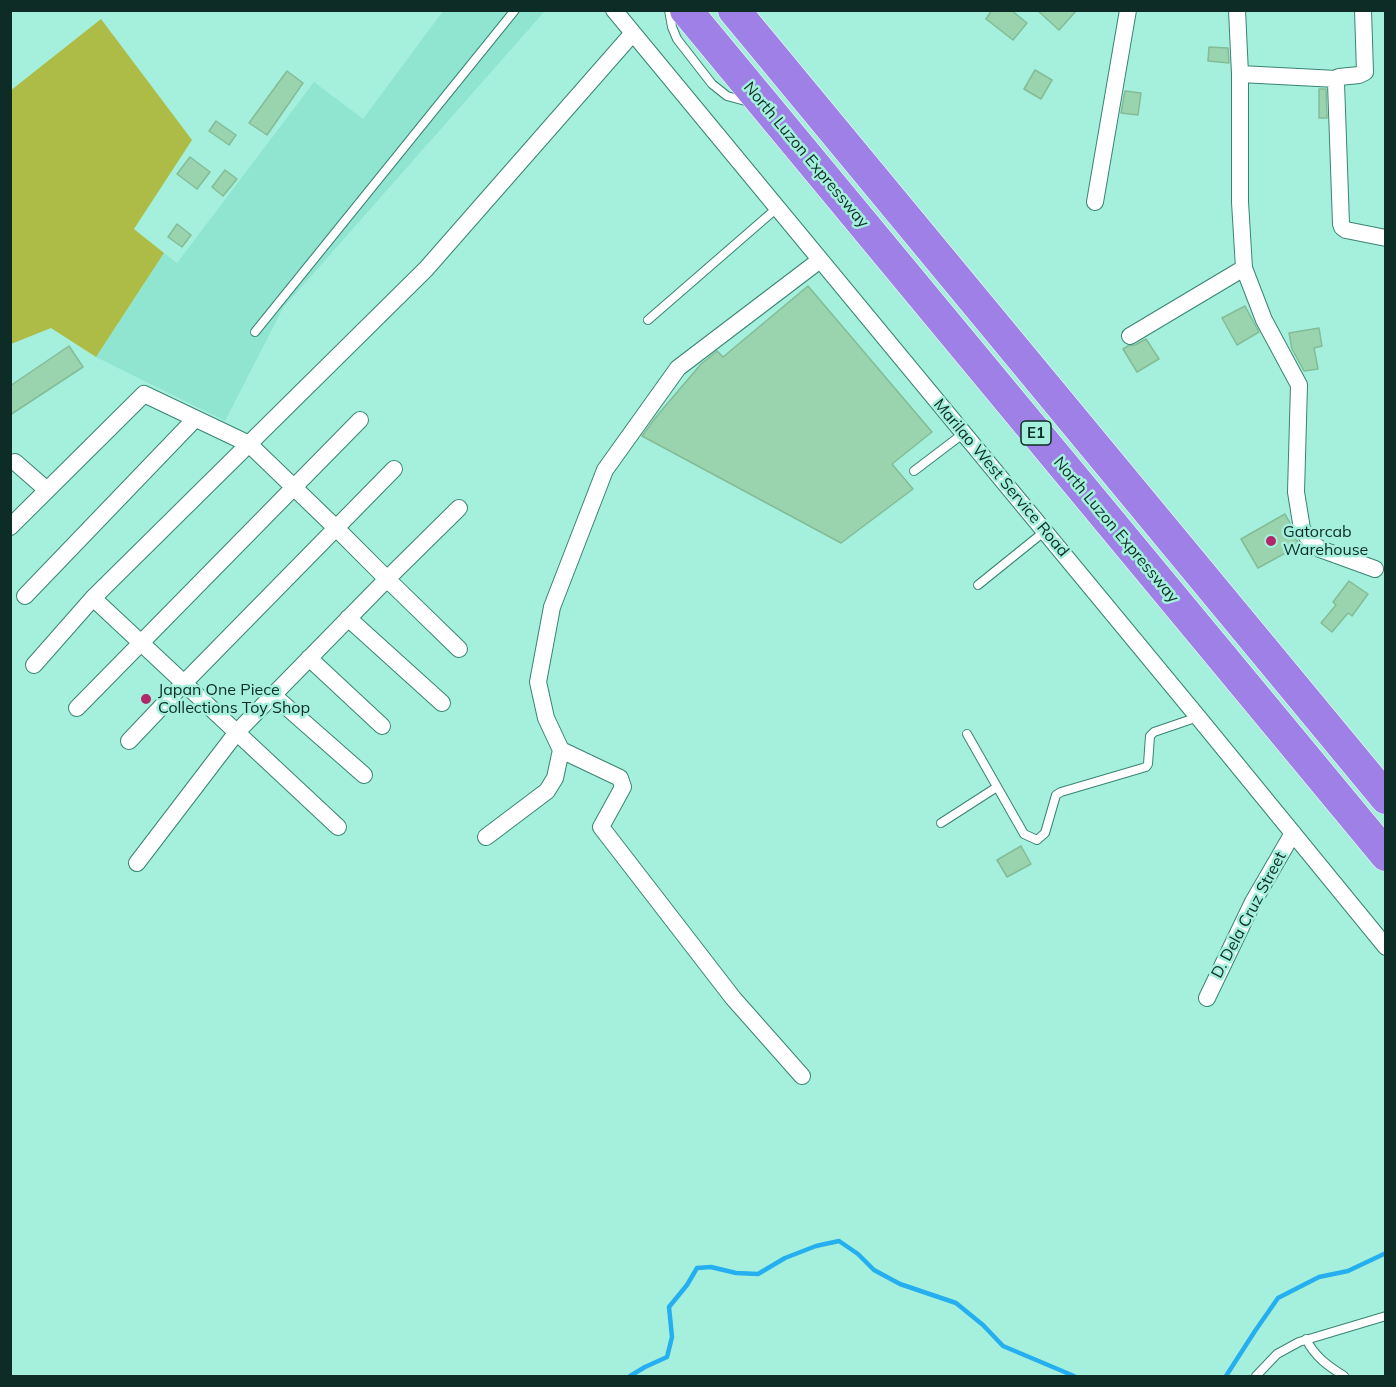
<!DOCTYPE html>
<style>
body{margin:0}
#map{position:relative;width:1396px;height:1387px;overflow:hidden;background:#a5f0dc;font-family:Mulish,sans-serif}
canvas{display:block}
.frame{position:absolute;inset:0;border:12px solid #0c2c25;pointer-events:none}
</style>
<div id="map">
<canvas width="1396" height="1387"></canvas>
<div class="frame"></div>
</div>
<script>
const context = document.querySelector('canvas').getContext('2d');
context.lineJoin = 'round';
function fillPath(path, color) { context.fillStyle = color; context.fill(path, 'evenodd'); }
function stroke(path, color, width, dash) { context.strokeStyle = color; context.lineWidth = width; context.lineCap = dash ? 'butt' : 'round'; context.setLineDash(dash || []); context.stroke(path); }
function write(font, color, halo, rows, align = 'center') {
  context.font = font + ' Mulish,sans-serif'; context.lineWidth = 5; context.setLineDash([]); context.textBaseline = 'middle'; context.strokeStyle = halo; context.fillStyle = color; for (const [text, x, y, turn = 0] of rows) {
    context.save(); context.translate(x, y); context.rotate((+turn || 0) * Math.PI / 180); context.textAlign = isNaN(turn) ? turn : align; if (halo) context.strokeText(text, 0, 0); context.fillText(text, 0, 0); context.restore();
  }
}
const built = new Path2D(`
 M 443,11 L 545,11 L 283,308 L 225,421 L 96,357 L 164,253 L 177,263 L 314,82 L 363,119 Z`);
const green = new Path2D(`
 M 101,19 L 192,140 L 134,229 L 164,253 L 96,357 L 51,328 L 11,344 L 10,91 Z`);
const stream = new Path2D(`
 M 630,1376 L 645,1367 L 667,1357 L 672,1337 L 669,1307 L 687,1285 L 697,1268 L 711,1267 L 736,1273 L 758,1274 L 785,1258 L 816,1246 L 839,1241 L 858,1254 L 874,1270 L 900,1284 L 956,1303 L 983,1325 L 1003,1346 L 1074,1376
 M 1226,1376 L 1255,1331 L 1278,1298 L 1319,1277 L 1348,1271 L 1386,1253`);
const building = new Path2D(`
 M 992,10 L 1011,10 L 1027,23 L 1013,40 L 986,19 Z
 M 1037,10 L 1077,10 L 1059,30 Z
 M 1209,47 L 1228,48 L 1229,63 L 1208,61 Z
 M 1035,70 L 1052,80 L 1041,99 L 1024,89 Z
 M 287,71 L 303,83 L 267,135 L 249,123 Z
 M 1319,89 L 1326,89 L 1327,118 L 1319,118 Z
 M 1125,91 L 1141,93 L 1138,115 L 1121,113 Z
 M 216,121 L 236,135 L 229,145 L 209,131 Z
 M 190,157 L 210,172 L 197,189 L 177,174 Z
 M 225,170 L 237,179 L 223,196 L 212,187 Z
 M 177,224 L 191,235 L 182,247 L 168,237 Z
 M 808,286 L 932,432 L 892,464 L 913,489 L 841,543 L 642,436 L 656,417 L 701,364 L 717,351 L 723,357 Z
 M 1245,306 L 1259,332 L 1237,345 L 1222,318 Z
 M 1319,328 L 1322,346 L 1314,348 L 1318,369 L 1304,371 L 1292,349 L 1289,333 Z
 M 1146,339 L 1159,359 L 1137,372 L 1123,349 L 1128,346 L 1135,345 Z
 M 69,346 L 83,367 L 10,415 L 10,386 Z
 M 1285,514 L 1291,525 L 1293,535 L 1300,545 L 1258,568 L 1241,539 Z
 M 1349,581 L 1368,594 L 1352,616 L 1348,613 L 1332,632 L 1321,623 L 1336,605 L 1333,602 Z
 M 1021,846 L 1031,864 L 1007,877 L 997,860 Z`);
const lane = new Path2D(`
 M 669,10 L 672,27 L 677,39 L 712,84 L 727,96 L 749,102
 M 648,320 L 777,208
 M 255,332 L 515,10
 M 914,471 L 964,433
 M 978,585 L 1045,531
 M 967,734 L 1024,834 L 1037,840 L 1045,833 L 1056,795 L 1061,792 L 1146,767 L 1148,764 L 1150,736 L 1154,732 L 1198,717
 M 941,823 L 997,787
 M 1306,1339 C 1315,1357 1328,1366 1344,1376
 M 1256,1376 L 1277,1354 L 1299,1342 L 1386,1316`);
const street = new Path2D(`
 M 614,10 L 1198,717 L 1386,947
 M 1237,10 L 1240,74 L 1240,202 L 1244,268 L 1264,320 L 1299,385 L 1296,492 L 1302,529 L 1311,542 L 1320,549 L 1375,569
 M 1363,10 L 1365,72 L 1359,75 L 1339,77 L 1336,83 L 1341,224 L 1342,227 L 1346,230 L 1386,238
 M 1240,74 L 1337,79
 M 1095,202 L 1128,10
 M 1130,336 L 1244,268
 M 15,462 L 47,490
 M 10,527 L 144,394 L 249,444 L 336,528 L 387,579 L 459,649
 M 25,596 L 195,419
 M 93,598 L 338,827
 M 348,618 L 442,703
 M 309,658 L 382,726
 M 34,665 L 93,598 L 426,269 L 633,33
 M 273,695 L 364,775
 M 77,708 L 360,420
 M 129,741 L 184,683 L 394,469
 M 486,837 L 547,791 L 555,778 L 561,750
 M 137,863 L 237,732 L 387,579 L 459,508
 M 1207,998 L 1253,902 L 1293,833
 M 802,1076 L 733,998 L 601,827 L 623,787 L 620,778 L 561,750 L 546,718 L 538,682 L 552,607 L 605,470 L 678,368 L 820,260`);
const highway = new Path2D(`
 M 686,10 L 1386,855
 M 734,10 L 1386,798`);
const markers = [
 [1271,541,6,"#b0286a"],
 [146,699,6,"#b0286a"]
];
const shields = [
 [1036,433,30]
];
const shieldNames = [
 ["E1",1036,433]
];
const streetNames = [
 ["North Luzon Expressway",806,155,50],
 ["Marilao West Service Road",1001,478,50],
 ["North Luzon Expressway",1116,530,50],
 ["D. Dela Cruz Street",1249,915,-62]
];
const poiNames = [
 ["Gatorcab",1283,532],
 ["Warehouse",1283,550],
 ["Japan One Piece",158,690],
 ["Collections Toy Shop",158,708]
];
fillPath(built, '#90e5d0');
fillPath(green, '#adbc46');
stroke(stream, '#26aff0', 4.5);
fillPath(building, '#9ad4af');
stroke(building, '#83bc97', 1.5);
stroke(lane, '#398473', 10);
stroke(street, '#398473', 18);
stroke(highway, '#fff', 33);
stroke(lane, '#fff', 8);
stroke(street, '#fff', 16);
stroke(highway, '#9f80e7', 32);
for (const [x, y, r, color] of markers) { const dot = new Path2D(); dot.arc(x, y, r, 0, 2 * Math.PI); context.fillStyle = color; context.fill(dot); stroke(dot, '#a5f0dc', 2); }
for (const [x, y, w] of shields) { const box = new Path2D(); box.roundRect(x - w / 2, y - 12, w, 24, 4.5); context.fillStyle = '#a5f0dc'; context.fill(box); stroke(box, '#0c2c25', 1.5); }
write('bold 15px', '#0c2c25', null, shieldNames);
write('16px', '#0c2c25', '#a5f0dc', streetNames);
write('16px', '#0c2c25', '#a5f0dc', poiNames, 'left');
</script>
